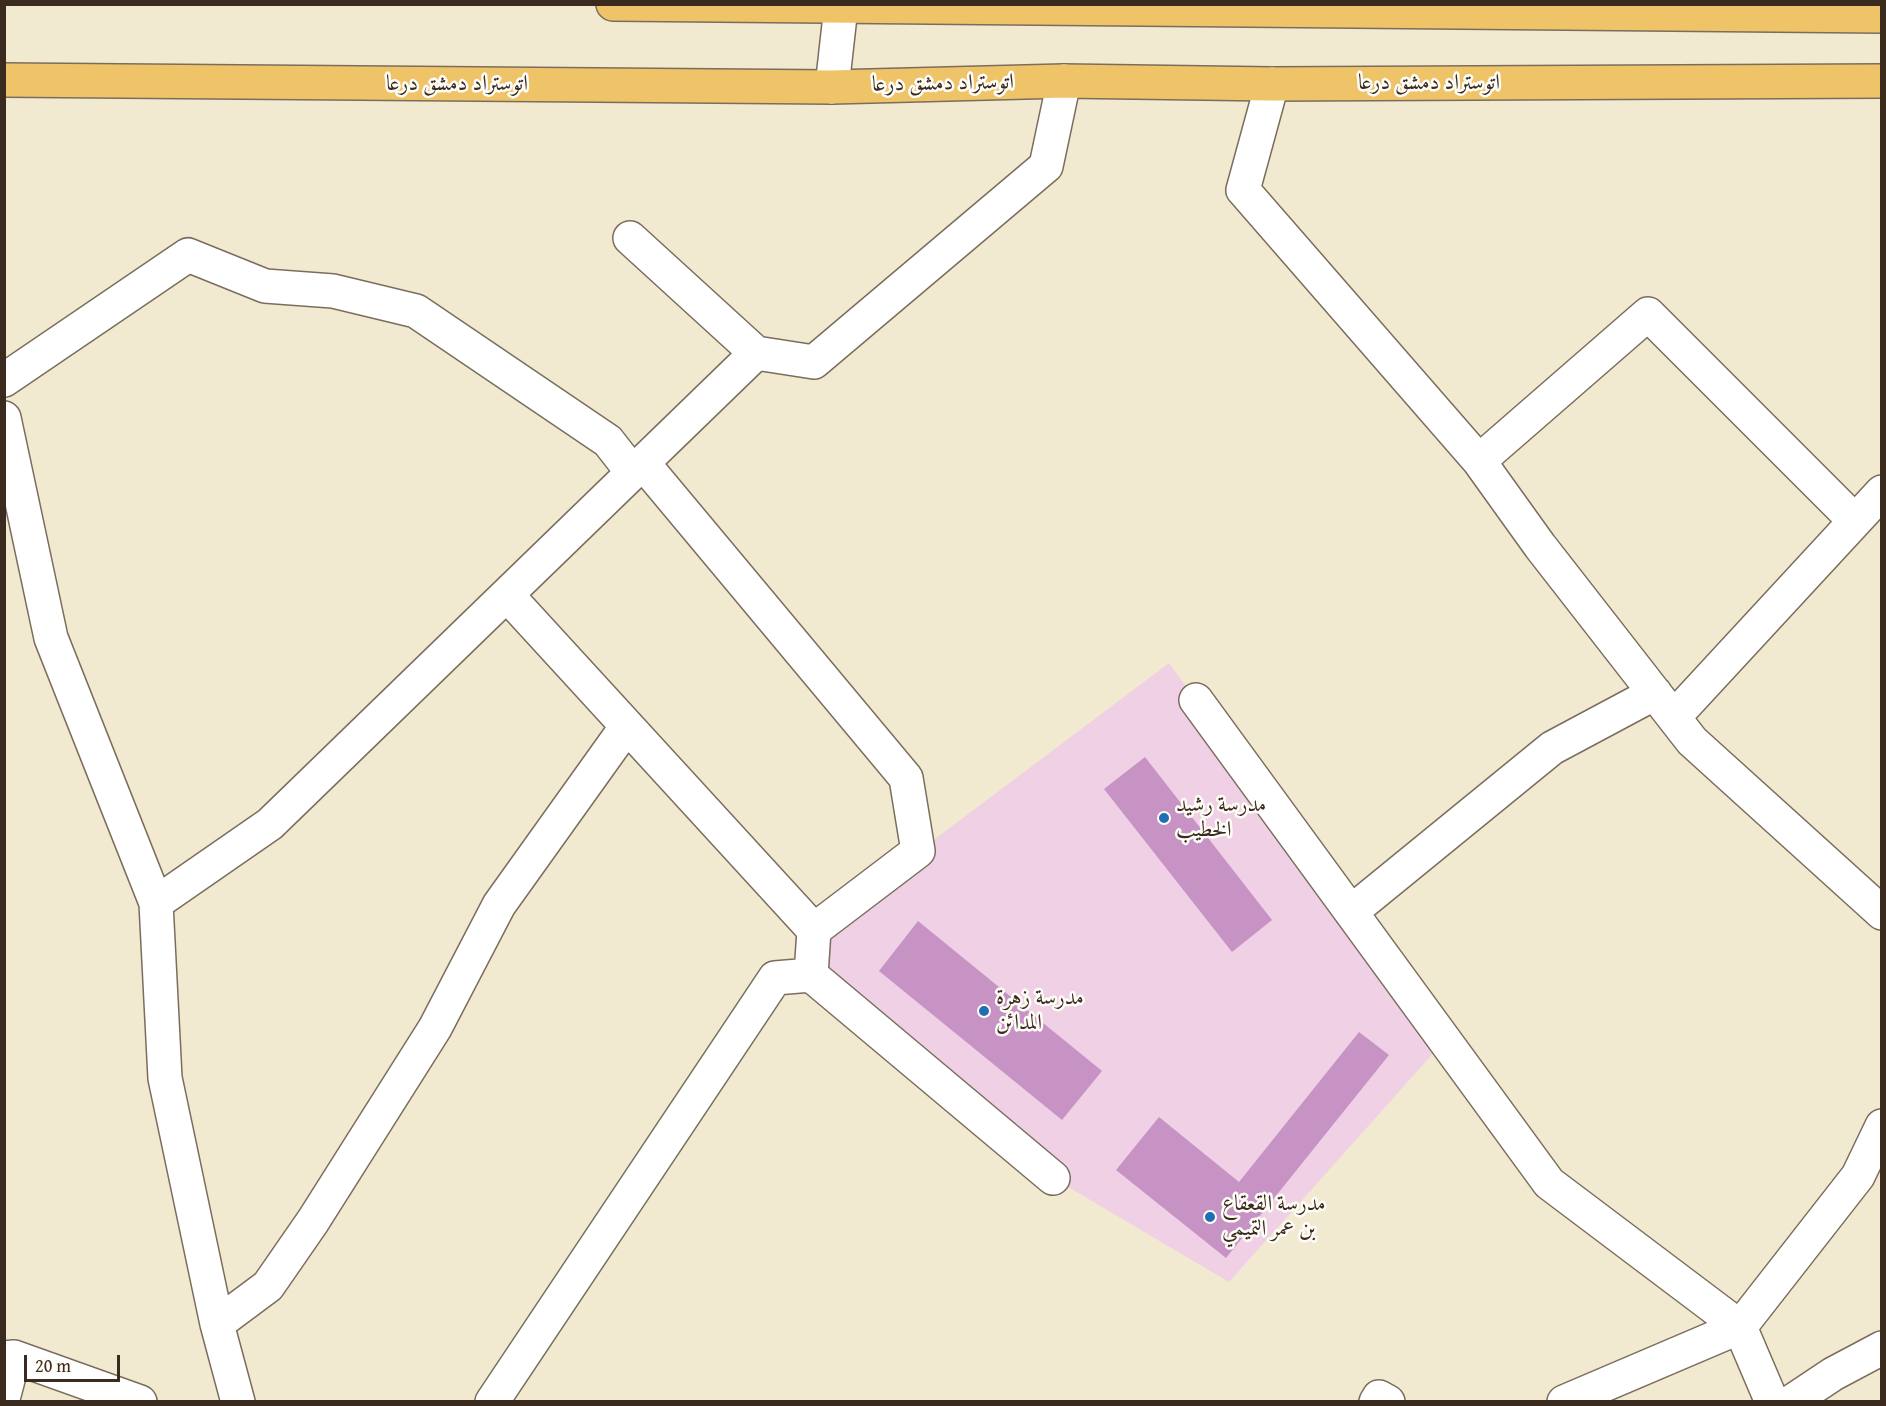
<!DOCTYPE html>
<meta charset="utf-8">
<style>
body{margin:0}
#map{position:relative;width:1886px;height:1406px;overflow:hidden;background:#f2e9d1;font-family:"Gentium Book Plus",serif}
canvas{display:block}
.frame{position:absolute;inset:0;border:6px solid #3b2a1e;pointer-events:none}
.scale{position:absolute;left:24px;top:1355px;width:96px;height:27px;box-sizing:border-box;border:3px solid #3b2a1e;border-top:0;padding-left:8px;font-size:18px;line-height:21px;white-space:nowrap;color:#3b2a1e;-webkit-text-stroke:4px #fdfcf7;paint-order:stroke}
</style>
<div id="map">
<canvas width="1886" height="1406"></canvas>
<div class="frame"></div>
<div class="scale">20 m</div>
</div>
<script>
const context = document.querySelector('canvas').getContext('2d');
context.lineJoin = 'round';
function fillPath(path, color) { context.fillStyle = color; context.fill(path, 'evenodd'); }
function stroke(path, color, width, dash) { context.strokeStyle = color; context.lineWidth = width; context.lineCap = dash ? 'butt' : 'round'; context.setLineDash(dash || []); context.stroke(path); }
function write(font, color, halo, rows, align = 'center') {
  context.font = font + ' "Gentium Book Plus",Amiri,serif'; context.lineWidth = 5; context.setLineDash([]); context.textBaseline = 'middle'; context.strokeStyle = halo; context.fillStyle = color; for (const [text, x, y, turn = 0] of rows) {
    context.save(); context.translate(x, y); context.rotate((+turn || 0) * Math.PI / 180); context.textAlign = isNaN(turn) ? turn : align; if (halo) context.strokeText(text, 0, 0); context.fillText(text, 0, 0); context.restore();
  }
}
const built = new Path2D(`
 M 1169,663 L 1445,1040 L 1229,1282 L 1053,1178 L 811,975 L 814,930 Z`);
const building = new Path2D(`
 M 1145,757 L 1272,920 L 1232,952 L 1104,789 Z
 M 918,921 L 1102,1071 L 1062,1120 L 879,971 Z
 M 1359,1032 L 1389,1055 L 1226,1258 L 1116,1170 L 1159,1117 L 1239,1182 Z`);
const street = new Path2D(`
 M 1272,84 L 1243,190 L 1479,461 L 1540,546 L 1692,741 L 1882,913
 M 832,87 L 841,7
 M 630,238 L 756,353 L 814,362 L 1046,166 L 1064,81
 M 4,380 L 188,255 L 265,286 L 333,291 L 416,311 L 608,441 L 633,473
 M 4,418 L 51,638 L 156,903 L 165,1078 L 217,1324 L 238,1402
 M 1479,461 L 1648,314 L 1855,521
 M 643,463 L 906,778 L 918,851 L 814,930
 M 507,595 L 814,930 L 811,975 L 1053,1178
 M 1196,700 L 1549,1183 L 1740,1327
 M 1674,717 L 1882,492
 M 156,903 L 270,824 L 756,353
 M 1351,912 L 1552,748 L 1655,693
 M 217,1324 L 268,1286 L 313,1221 L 435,1028 L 499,905 L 627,726
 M 4,1358 L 14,1357 L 140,1402
 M 4,1395 L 14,1357
 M 492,1402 L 775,978 L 811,975
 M 1376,1402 L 1379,1397 L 1388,1402
 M 1564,1402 L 1740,1327
 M 1772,1402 L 1740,1327 L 1858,1176 L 1882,1126
 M 1791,1402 L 1833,1374 L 1882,1348`);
const highway = new Path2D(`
 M 613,4 L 1882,16
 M 4,80 L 832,87 L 1064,81 L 1272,84 L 1882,81`);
const markers = [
 [1164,818,6,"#1f6fb2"],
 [984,1011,6,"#1f6fb2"],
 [1210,1217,6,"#1f6fb2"]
];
const streetNames = [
 ["اتوستراد دمشق درعا",1429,83],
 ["اتوستراد دمشق درعا",457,84],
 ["اتوستراد دمشق درعا",943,84,-1]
];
const poiNames = [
 ["مدرسة رشيد",1176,805],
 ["الخطيب",1176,830],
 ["مدرسة زهرة",996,998],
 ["المدائن",996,1023],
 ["مدرسة القعقاع",1222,1204],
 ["بن عمر التميمي",1222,1229]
];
fillPath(built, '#efd0e5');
fillPath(building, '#c793c5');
stroke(street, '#7b6d5d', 36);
stroke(highway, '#7b6d5d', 36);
stroke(street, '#fff', 33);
stroke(highway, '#efc469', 33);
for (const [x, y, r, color] of markers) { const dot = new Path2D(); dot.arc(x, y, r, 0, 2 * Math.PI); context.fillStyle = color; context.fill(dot); stroke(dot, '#fdfcf7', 2); }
write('22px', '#3b2a1e', '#fdfcf7', streetNames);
write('22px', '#3b2a1e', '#fdfcf7', poiNames, 'left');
</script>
